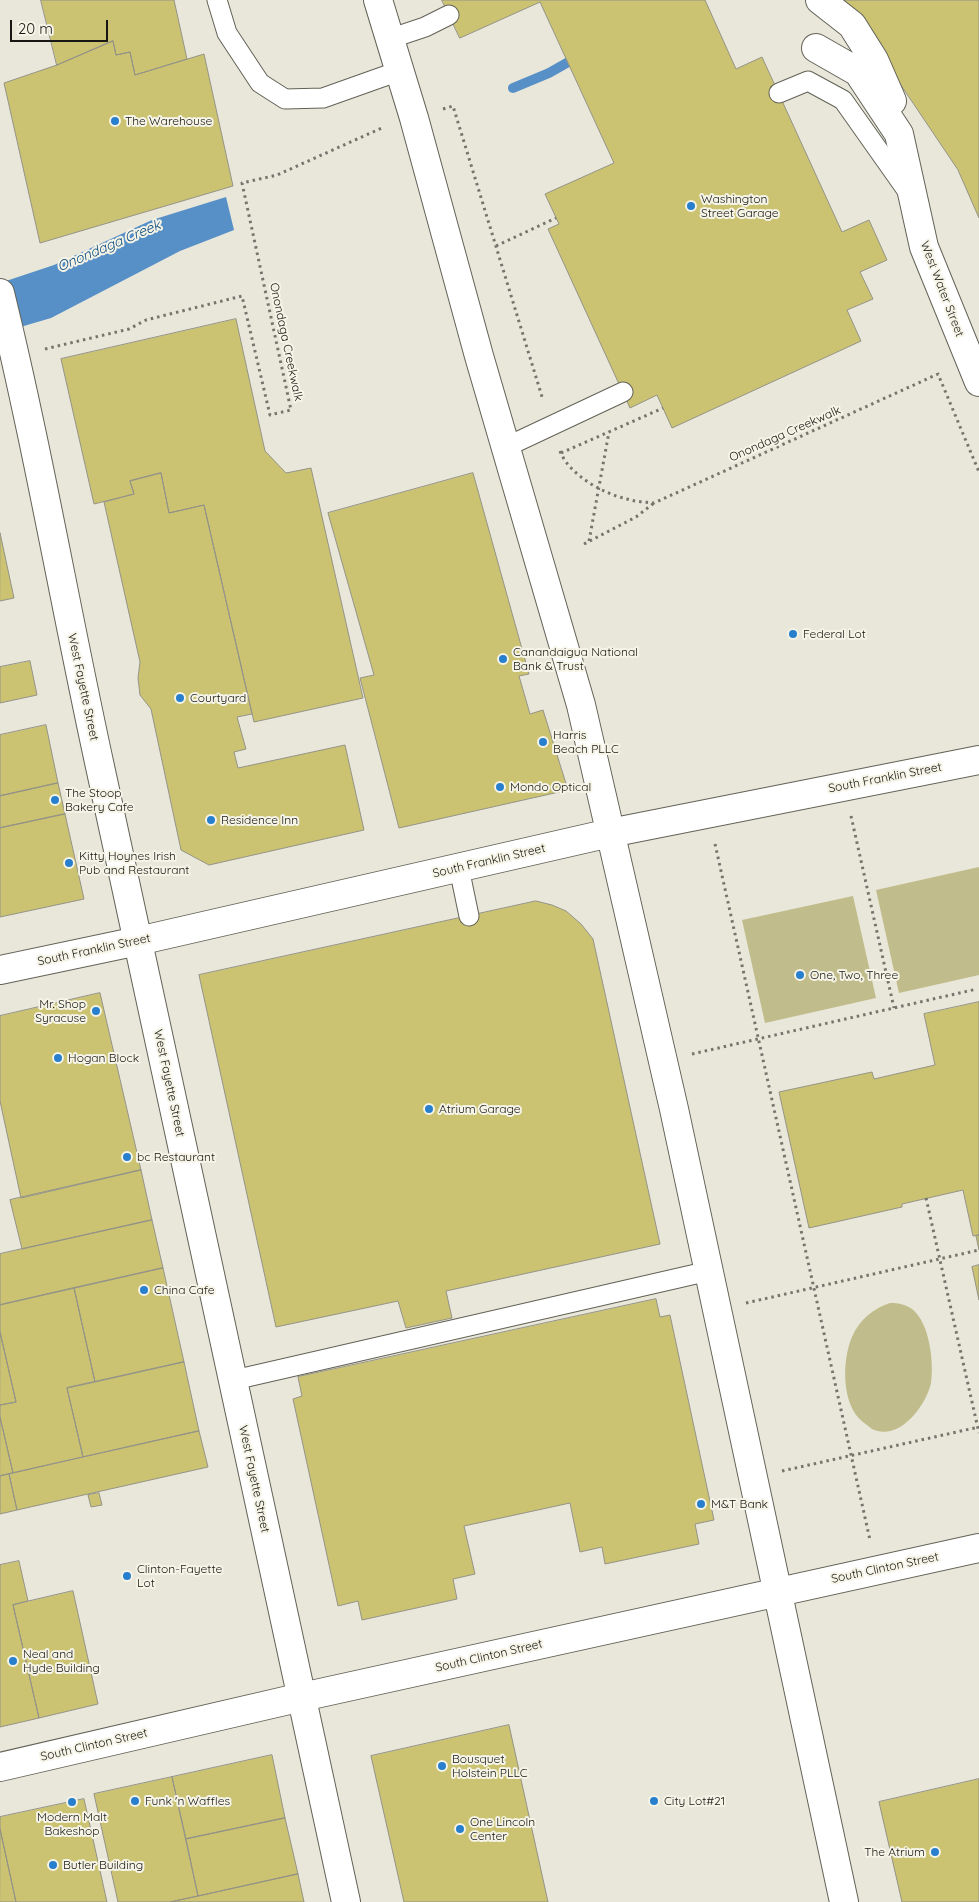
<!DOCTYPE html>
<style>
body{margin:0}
#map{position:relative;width:979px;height:1902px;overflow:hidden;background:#e8e7da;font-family:Quicksand,sans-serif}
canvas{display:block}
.scale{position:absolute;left:10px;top:20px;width:98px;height:22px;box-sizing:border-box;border:2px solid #171612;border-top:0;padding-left:6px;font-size:15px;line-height:18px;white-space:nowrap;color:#171612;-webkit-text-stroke:4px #f5f4e7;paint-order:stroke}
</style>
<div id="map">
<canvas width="979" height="1902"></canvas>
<div class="scale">20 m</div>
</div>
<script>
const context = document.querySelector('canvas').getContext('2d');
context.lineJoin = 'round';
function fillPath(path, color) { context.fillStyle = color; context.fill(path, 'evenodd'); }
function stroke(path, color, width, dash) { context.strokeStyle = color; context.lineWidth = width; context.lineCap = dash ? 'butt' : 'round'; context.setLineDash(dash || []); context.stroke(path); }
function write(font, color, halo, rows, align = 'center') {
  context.font = font + ' Quicksand,sans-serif'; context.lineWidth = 4; context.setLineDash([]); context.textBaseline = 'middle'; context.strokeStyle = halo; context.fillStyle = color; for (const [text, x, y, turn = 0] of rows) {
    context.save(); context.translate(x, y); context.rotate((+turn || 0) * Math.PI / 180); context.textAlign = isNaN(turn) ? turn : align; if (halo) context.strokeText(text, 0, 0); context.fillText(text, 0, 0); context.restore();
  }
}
const green = new Path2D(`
 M 979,867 L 979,975 L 899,993 L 876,890 Z
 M 853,896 L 876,998 L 765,1023 L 742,920 Z
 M 890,1303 C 898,1303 905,1304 912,1309 C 930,1323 934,1363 931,1383 C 926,1406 899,1442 872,1429 C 869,1427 866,1424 863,1422 C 841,1405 842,1360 852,1337 C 859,1320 874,1308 890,1303 Z`);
const water = new Path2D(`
 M 226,197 L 234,230 L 180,251 L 51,318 L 0,333 L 0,283 L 54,265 L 152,220 Z`);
const stream = new Path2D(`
 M 513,88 L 549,73 L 579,56`);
const building = new Path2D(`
 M 41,0 L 174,0 L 187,59 L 135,75 L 130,52 L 116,55 L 113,41 L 57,65 Z
 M 442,0 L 705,0 L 736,69 L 762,57 L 842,232 L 869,220 L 887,260 L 860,272 L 873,299 L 847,310 L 861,341 L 672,428 L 657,395 L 630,408 L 548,229 L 559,224 L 545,194 L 614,163 L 540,2 L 460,38 Z
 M 844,0 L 979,0 L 979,218 L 958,170 Z
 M 113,41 L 116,55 L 130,52 L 135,75 L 204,54 L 233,186 L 40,243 L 4,83 L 57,65 Z
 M 236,319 L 265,451 L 286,473 L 311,468 L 363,698 L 254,722 L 204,505 L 169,513 L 161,473 L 130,481 L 134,494 L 94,504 L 61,359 Z
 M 161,473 L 169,513 L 204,505 L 252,714 L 237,717 L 246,749 L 234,752 L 238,768 L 345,745 L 364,830 L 209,865 L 181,850 L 151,709 L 140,695 L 138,678 L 140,662 L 104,502 L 134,494 L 130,481 Z
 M 473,473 L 529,674 L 519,676 L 530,714 L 543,710 L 568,790 L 399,828 L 360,678 L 374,675 L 328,513 Z
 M 0,533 L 14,598 L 0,601 Z
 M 30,661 L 37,695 L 0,703 L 0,667 Z
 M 46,725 L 58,783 L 0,796 L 0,735 Z
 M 58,783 L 65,814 L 0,828 L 0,796 Z
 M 65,814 L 84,899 L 0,917 L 0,828 Z
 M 536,901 L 552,905 L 566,911 L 581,924 L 593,939 L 660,1244 L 446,1291 L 452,1318 L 406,1328 L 398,1301 L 276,1327 L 199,975 Z
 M 100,993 L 141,1170 L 21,1198 L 0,1101 L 0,1016 Z
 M 979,1002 L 979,1235 L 973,1236 L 963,1190 L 902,1204 L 902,1207 L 809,1228 L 779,1092 L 872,1072 L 874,1079 L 935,1065 L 924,1014 Z
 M 141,1170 L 152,1220 L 22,1249 L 10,1200 Z
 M 152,1220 L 163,1268 L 0,1305 L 0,1254 Z
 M 979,1235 L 979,1250 L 976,1236 Z
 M 979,1265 L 979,1300 L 972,1267 Z
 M 163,1268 L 184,1362 L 95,1382 L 74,1288 Z
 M 74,1288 L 95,1382 L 67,1388 L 83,1457 L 13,1473 L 0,1417 L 0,1405 L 16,1402 L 0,1332 L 0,1305 Z
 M 656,1299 L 660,1317 L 670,1315 L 714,1520 L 695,1524 L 699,1544 L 605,1564 L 602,1547 L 580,1552 L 570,1503 L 464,1526 L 475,1574 L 453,1579 L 457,1599 L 362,1620 L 358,1601 L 338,1606 L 293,1399 L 302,1396 L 298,1377 Z
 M 0,1332 L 16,1402 L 0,1405 Z
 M 184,1362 L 199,1431 L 83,1457 L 67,1388 Z
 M 0,1417 L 13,1473 L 0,1476 Z
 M 199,1431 L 208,1467 L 17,1510 L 9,1474 Z
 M 9,1474 L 17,1510 L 0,1514 L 0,1476 Z
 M 99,1493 L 102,1505 L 91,1507 L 88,1495 Z
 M 19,1561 L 28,1601 L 13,1605 L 39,1718 L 0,1727 L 0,1565 Z
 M 73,1591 L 98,1704 L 39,1718 L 13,1605 Z
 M 509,1725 L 548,1902 L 404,1902 L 371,1756 Z
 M 272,1755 L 285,1818 L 186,1839 L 172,1777 Z
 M 172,1777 L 198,1896 L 170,1902 L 118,1902 L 94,1794 Z
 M 979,1779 L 979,1902 L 902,1902 L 879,1802 Z
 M 84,1799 L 107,1902 L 16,1902 L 0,1829 L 0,1817 Z
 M 285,1818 L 298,1874 L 198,1896 L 186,1839 Z
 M 0,1829 L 16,1902 L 0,1902 Z
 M 298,1874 L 304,1902 L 170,1902 L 198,1896 Z`);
const path = new Path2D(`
 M 443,109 L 453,106 L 543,400
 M 496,246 L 556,218
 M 45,349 L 129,329 L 146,320 L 242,296 L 270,415 L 291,410 L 242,183 L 277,175 L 384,127
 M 560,451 C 569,475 604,494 627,499 C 636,502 645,502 654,503 L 938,374 L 979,472
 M 561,453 L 663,408
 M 589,541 L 609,432
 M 584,544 L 636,517 L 654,503
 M 851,816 L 894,1008
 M 715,844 L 870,1540
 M 692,1054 L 977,989
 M 926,1198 L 979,1433
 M 746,1303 L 979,1250
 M 782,1471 L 979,1427`);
const lane = new Path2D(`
 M 217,0 L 227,33 L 260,83 L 285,99 L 323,98 L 399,71
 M 389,39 L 425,27 L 449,15
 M 779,93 L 808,81 L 843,100 L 908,192
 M 506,447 L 623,392
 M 459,868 L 469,916
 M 234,1380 L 709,1271`);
const street = new Path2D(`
 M 820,0 L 852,25 L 874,60 L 892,101
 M 816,48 L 858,72 L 899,134 L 924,247 L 979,382
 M 0,970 L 138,941`);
const secondary = new Path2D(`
 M 378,0 L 414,118 L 479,356 L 581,705 L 674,1109 L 844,1902
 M 0,293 C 38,448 65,606 99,762 C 182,1142 264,1522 346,1902
 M 138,941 L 610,833 L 979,760
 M 0,1767 L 302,1697 L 979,1548`);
const markers = [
 [115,121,5,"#277fcd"],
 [691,206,5,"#277fcd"],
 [793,634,5,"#277fcd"],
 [503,659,5,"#277fcd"],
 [180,698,5,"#277fcd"],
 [543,742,5,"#277fcd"],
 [500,787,5,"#277fcd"],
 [55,800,5,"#277fcd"],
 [211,820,5,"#277fcd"],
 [69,863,5,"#277fcd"],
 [800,975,5,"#277fcd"],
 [96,1011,5,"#277fcd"],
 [58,1058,5,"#277fcd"],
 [429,1109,5,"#277fcd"],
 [127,1157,5,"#277fcd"],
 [144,1290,5,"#277fcd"],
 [701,1504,5,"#277fcd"],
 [127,1576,5,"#277fcd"],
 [13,1661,5,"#277fcd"],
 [442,1766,5,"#277fcd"],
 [135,1801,5,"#277fcd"],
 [654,1801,5,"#277fcd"],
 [72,1802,5,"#277fcd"],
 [460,1829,5,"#277fcd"],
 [935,1852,5,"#277fcd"],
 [53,1865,5,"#277fcd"]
];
const poiNames = [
 ["The Warehouse",125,121],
 ["Washington",701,199],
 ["Street Garage",701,213],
 ["Federal Lot",803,634],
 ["Canandaigua National",513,652],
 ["Bank & Trust",513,666],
 ["Courtyard",190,698],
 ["Harris",553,735],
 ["Beach PLLC",553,749],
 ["Mondo Optical",510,787],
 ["The Stoop",65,793],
 ["Bakery Cafe",65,807],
 ["Residence Inn",221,820],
 ["Kitty Hoynes Irish",79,856],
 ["Pub and Restaurant",79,870],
 ["One, Two, Three",810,975],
 ["Mr. Shop",86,1004,"right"],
 ["Syracuse",86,1018,"right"],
 ["Hogan Block",68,1058],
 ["Atrium Garage",439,1109],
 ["bc Restaurant",137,1157],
 ["China Cafe",154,1290],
 ["M&T Bank",711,1504],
 ["Clinton-Fayette",137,1569],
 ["Lot",137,1583],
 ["Neal and",23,1654],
 ["Hyde Building",23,1668],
 ["Bousquet",452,1759],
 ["Holstein PLLC",452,1773],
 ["Funk 'n Waffles",145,1801],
 ["City Lot#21",664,1801],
 ["Modern Malt",72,1817,"center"],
 ["Bakeshop",72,1831,"center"],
 ["One Lincoln",470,1822],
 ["Center",470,1836],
 ["The Atrium",925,1852,"right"],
 ["Butler Building",63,1865]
];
const streetNames = [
 ["West Water Street",942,289,69],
 ["Onondaga Creekwalk",286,342,78],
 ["Onondaga Creekwalk",785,434,-24],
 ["West Fayette Street",83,687,78],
 ["South Franklin Street",885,778,-11],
 ["South Franklin Street",489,861,-13],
 ["South Franklin Street",94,950,-12],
 ["West Fayette Street",169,1083,78],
 ["West Fayette Street",254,1479,78],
 ["South Clinton Street",885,1568,-12],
 ["South Clinton Street",489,1656,-13],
 ["South Clinton Street",94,1745,-13]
];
const waterNames = [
 ["Onondaga Creek",109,246,-23]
];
fillPath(green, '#c0bc8b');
fillPath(water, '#578fc7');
stroke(stream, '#578fc7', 10);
fillPath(building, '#cbc372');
stroke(building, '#949387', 1);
stroke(lane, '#636257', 21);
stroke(street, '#636257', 30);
stroke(secondary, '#636257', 30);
stroke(path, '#76756d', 3, [2.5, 4]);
stroke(lane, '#fff', 19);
stroke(street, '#fff', 28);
stroke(secondary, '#fff', 28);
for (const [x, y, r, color] of markers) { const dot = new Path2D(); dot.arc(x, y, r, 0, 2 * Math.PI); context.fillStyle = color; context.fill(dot); stroke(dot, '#f5f4e7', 2); }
write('12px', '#171612', '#f5f4e7', poiNames, 'left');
write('12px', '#171612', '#f5f4e7', streetNames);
write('italic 14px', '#0b4b80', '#f5f4e7', waterNames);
</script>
